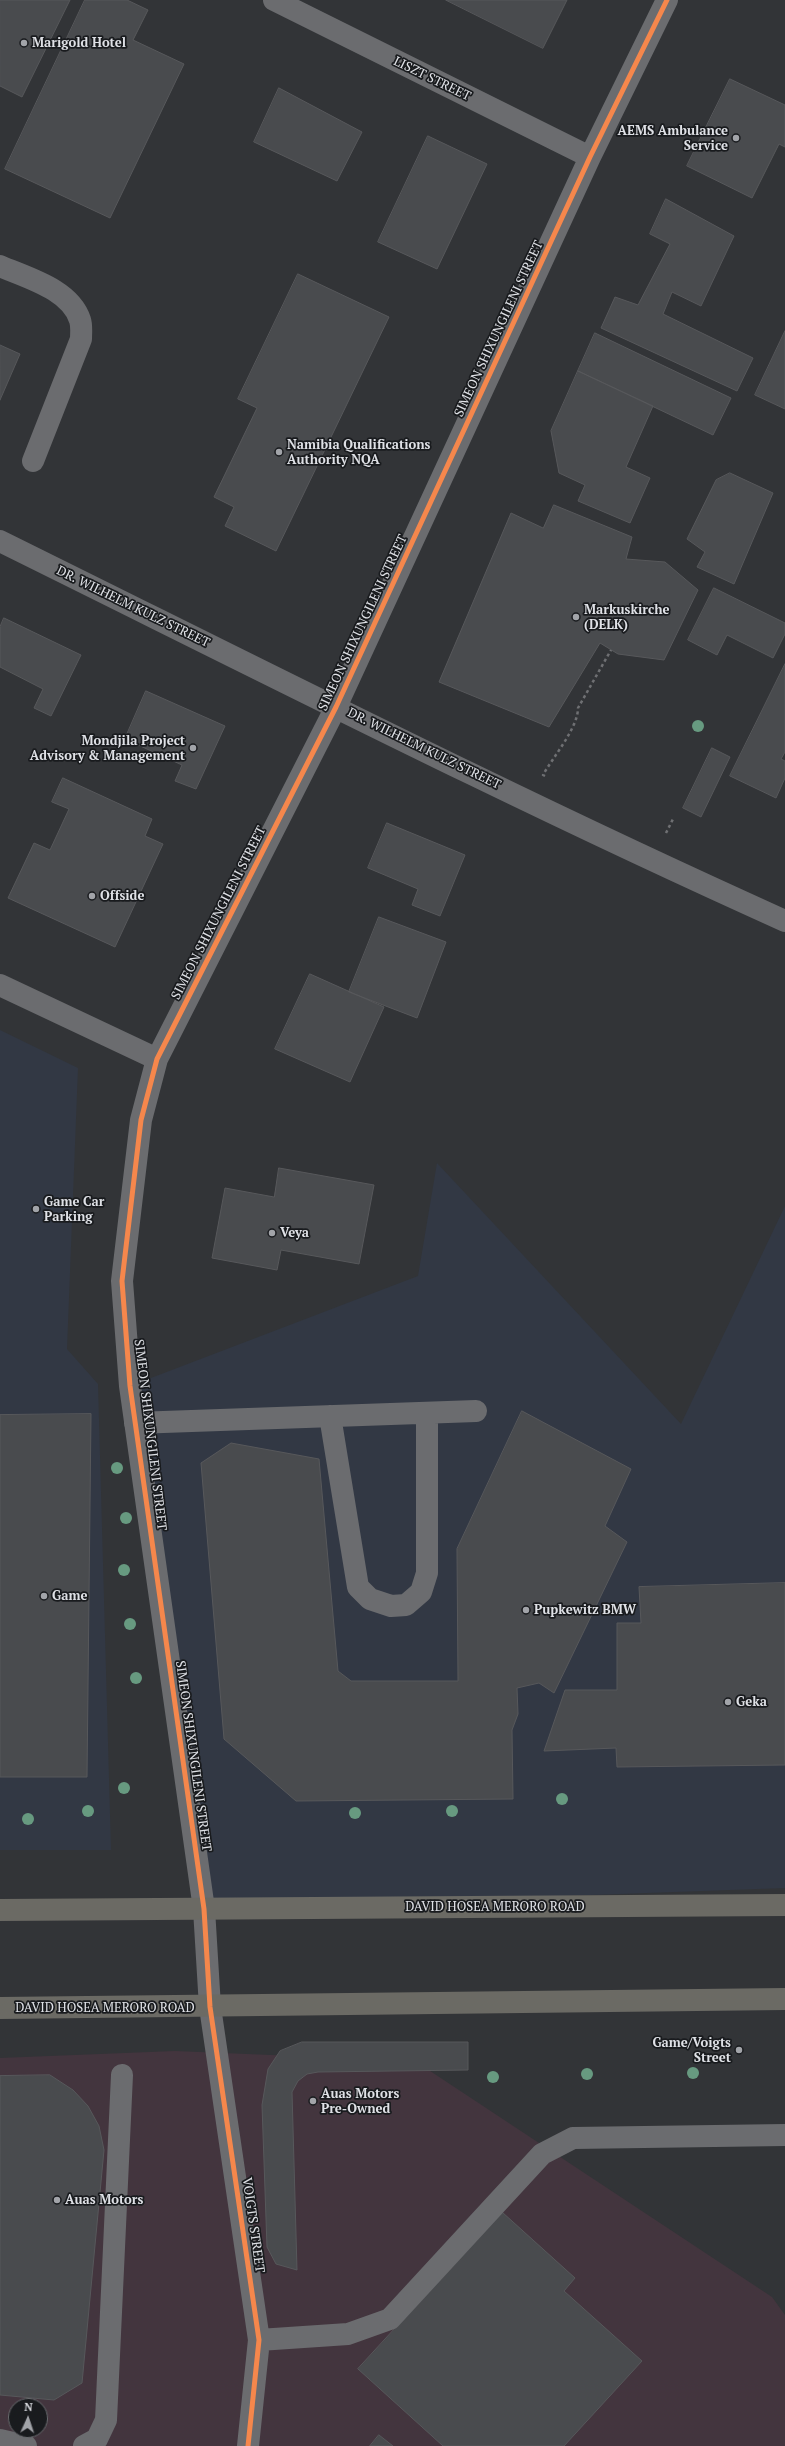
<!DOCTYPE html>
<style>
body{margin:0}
#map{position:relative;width:785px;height:2446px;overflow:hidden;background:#323437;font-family:"PT Serif",serif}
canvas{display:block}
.north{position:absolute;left:8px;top:2398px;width:40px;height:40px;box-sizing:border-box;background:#191b1e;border:1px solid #686a6e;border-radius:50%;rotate:3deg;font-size:11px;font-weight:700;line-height:16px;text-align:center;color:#dfe1e6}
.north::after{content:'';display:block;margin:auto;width:14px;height:18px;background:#a2a4a9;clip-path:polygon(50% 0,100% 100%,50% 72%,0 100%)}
</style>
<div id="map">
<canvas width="785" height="2446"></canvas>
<div class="north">N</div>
</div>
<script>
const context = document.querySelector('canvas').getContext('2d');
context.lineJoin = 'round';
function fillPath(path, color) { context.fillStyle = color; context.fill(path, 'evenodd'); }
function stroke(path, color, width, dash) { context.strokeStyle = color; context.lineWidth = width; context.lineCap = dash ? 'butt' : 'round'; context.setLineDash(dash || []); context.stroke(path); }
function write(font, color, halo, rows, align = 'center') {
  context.font = font + ' "PT Serif",serif'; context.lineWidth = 3.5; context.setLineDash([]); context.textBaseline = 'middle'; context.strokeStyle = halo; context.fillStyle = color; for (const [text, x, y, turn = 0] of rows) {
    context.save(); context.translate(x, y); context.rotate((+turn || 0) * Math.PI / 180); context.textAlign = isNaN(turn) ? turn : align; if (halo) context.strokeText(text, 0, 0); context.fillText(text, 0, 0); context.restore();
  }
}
const built = new Path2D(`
 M 0,1030 L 78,1068 L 67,1349 L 98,1384 L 111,1850 L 0,1850 Z
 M 437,1163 L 681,1424 L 785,1206 L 785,1888 L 204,1909 L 130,1386 L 418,1276 Z`);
const industrial = new Path2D(`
 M 175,2051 L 415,2061 L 772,2297 L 785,2315 L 785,2446 L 0,2446 L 0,2058 ZM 16,2406 L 40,2406 L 40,2430 L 16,2430 Z`);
const building = new Path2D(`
 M 0,0 L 70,0 L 22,97 L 0,86 Z
 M 85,0 L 127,0 L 148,10 L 133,40 L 184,64 L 110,218 L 5,169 Z
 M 446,0 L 567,0 L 543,48 Z
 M 730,79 L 785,105 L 785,147 L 779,144 L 752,198 L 687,166 Z
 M 279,88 L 362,132 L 337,181 L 254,142 Z
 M 428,136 L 487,164 L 437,269 L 378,242 Z
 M 666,199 L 734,236 L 701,306 L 672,292 L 663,314 L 753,358 L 737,391 L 601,328 L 615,297 L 638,305 L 670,244 L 650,234 Z
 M 298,274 L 389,317 L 276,551 L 225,526 L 234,507 L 214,497 L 257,408 L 238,399 Z
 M 785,331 L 785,409 L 755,395 Z
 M 595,333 L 731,398 L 713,435 L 578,371 Z
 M 0,345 L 20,354 L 0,400 Z
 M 578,371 L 653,406 L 626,467 L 650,478 L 630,523 L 578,501 L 585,485 L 559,473 L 551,431 Z
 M 730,473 L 773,493 L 734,584 L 697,567 L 705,552 L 687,539 L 716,480 Z
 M 554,505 L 632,537 L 626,559 L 665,562 L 698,590 L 664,660 L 618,654 L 600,643 L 549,727 L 439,682 L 511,513 L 543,528 Z
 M 714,588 L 785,623 L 785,634 L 773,658 L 727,635 L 717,655 L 688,640 Z
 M 4,618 L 81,655 L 51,716 L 34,708 L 43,689 L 0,667 L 0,627 Z
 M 785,664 L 785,752 L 781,759 L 785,761 L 785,778 L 776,798 L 730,776 Z
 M 146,691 L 225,726 L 196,789 L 175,781 L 182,765 L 125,739 Z
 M 712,748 L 730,757 L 701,817 L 683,808 Z
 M 63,778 L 152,819 L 145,836 L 163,844 L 115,947 L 8,898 L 34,843 L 50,850 L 69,809 L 52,802 Z
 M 387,823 L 465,855 L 440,916 L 412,905 L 418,889 L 368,868 Z
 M 379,917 L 446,942 L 417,1018 L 349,992 Z
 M 310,974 L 384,1007 L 350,1082 L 275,1049 Z
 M 279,1168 L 374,1185 L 359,1264 L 281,1250 L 277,1270 L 212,1258 L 225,1188 L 274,1197 Z
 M 522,1411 L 631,1469 L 605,1526 L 627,1542 L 554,1693 L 539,1683 L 517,1688 L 518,1714 L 512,1730 L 513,1799 L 296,1801 L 224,1739 L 201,1463 L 231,1443 L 319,1459 L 338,1671 L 351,1681 L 458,1681 L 457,1549 Z
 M 91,1414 L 87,1777 L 0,1777 L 0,1415 Z
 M 785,1583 L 785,1765 L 617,1767 L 616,1748 L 544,1751 L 565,1690 L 617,1690 L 617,1623 L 641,1623 L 639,1587 Z
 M 302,2042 L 468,2042 L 468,2070 L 318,2072 L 307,2074 L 298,2081 L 292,2092 L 297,2270 L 276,2264 L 267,2247 L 262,2105 L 268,2069 L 280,2051 Z
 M 50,2075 L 73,2090 L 88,2106 L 99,2126 L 104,2150 L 82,2383 L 54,2400 L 0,2395 L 0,2076 Z
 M 502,2212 L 575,2278 L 564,2291 L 642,2361 L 564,2446 L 443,2446 L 358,2369 Z
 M 379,2435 L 393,2446 L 370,2446 Z`);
const path = new Path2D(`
 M 545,776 L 543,775 C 553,757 578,728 578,708 L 611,650
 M 666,833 L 674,817`);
const minor = new Path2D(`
 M 274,0 L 590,157
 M 0,266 C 27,278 70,289 80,320 C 82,326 81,333 81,339 L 33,461
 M 0,541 C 261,670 520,802 785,921
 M 0,985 L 157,1059
 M 330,1416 L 358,1587 L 370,1599 L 391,1606 L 406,1605 L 421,1592 L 427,1573 L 427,1413
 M 135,1423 L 476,1411
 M 259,2340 L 348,2334 L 390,2319 L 542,2154 L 573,2138 L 785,2135
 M 0,2440 L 26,2446
 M 84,2446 L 97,2439 L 106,2420 L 122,2075
 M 248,2446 L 259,2340 L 210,2007 L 204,1909 L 130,1386 L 122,1281 L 141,1120 L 157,1059 L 336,707 L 590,157 L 667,0`);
const major = new Path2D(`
 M 0,1910 L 785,1905
 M 0,2008 L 785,1999`);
const cycleway = new Path2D(`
 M 248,2446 L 259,2340 L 210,2007 L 204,1909 L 130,1386 L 122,1281 L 141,1120 L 157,1059 L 336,707 L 590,157 L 667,0`);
const trees = [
 [698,726],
 [117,1468],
 [126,1518],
 [124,1570],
 [130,1624],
 [136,1678],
 [124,1788],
 [562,1799],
 [88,1811],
 [452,1811],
 [355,1813],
 [28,1819],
 [693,2073],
 [587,2074],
 [493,2077]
];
const markers = [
 [24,43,4,"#a2a4a9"],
 [736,138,4,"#a2a4a9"],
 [279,452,4,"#a2a4a9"],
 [576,617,4,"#a2a4a9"],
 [193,748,4,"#a2a4a9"],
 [92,896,4,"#a2a4a9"],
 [36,1209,4,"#a2a4a9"],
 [272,1233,4,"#a2a4a9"],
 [44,1596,4,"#a2a4a9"],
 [526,1610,4,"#a2a4a9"],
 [728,1702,4,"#a2a4a9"],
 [739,2050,4,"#a2a4a9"],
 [313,2101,4,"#a2a4a9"],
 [57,2200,4,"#a2a4a9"]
];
const poiNames = [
 ["Marigold Hotel",32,43],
 ["AEMS Ambulance",728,131,"right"],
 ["Service",728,146,"right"],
 ["Namibia Qualifications",287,445],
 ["Authority NQA",287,460],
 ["Markuskirche",584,610],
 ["(DELK)",584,625],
 ["Mondjila Project",185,741,"right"],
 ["Advisory & Management",185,756,"right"],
 ["Offside",100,896],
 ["Game Car",44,1202],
 ["Parking",44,1217],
 ["Veya",280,1233],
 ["Game",52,1596],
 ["Pupkewitz BMW",534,1610],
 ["Geka",736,1702],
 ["Game/Voigts",731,2043,"right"],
 ["Street",731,2058,"right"],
 ["Auas Motors",321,2094],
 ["Pre-Owned",321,2109],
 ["Auas Motors",65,2200]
];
const streetNames = [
 ["LISZT STREET",432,79,26],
 ["SIMEON SHIXUNGILENI STREET",499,329,-65],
 ["DR. WILHELM KULZ STREET",133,607,26],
 ["SIMEON SHIXUNGILENI STREET",363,623,-65],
 ["DR. WILHELM KULZ STREET",424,749,26],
 ["SIMEON SHIXUNGILENI STREET",219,913,-63],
 ["SIMEON SHIXUNGILENI STREET",150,1435,83],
 ["SIMEON SHIXUNGILENI STREET",193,1756,82],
 ["DAVID HOSEA MERORO ROAD",495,1907],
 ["DAVID HOSEA MERORO ROAD",105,2008],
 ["VOIGTS STREET",253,2225,82]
];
fillPath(built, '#323844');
fillPath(industrial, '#43353e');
fillPath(building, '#494b4e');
stroke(building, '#57585b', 1);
stroke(path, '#6f7073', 2.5, [3, 3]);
stroke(minor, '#6b6c6f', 22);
stroke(major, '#6b6a64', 22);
stroke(cycleway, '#f5874c', 5);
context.fillStyle = '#679a80';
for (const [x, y] of trees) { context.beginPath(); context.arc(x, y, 6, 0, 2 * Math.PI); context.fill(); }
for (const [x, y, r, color] of markers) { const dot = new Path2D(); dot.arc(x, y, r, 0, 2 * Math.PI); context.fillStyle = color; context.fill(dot); stroke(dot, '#191b1e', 1.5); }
write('bold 13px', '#dfe1e6', '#191b1e', poiNames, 'left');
write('13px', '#dfe1e6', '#191b1e', streetNames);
</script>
